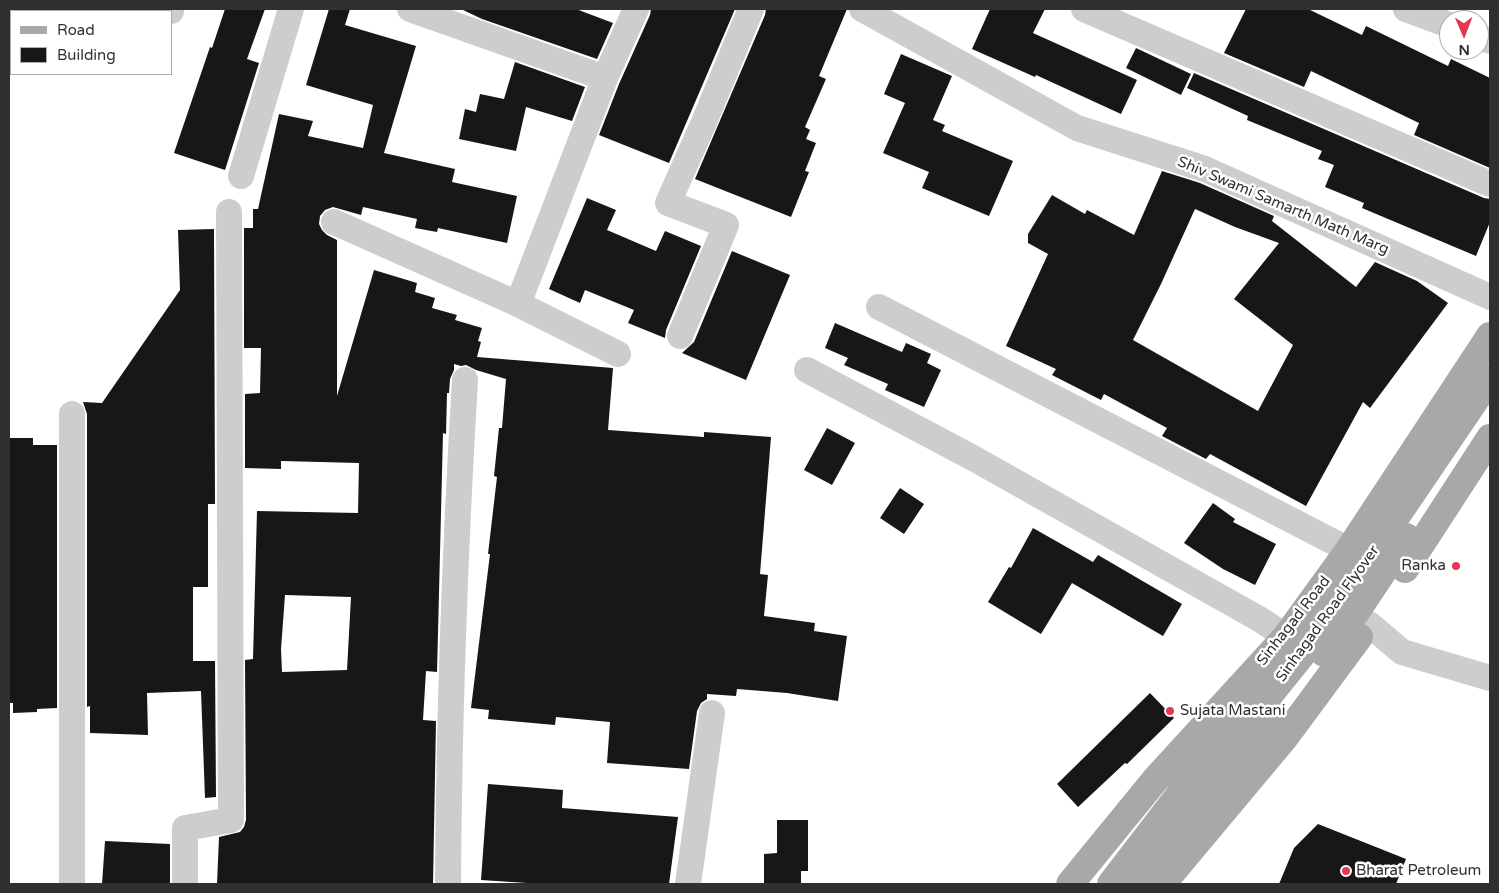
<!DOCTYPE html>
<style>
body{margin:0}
#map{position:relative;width:1499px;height:893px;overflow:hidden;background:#fff;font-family:"Varela Round",sans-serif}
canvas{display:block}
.frame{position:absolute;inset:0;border:10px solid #303030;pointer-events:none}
.legend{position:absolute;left:10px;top:10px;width:162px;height:65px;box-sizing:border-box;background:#fff;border:1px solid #acacac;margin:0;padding:6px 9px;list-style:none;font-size:15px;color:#303030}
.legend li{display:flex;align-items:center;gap:10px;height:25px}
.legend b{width:25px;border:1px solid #acacac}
.north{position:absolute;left:1439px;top:10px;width:50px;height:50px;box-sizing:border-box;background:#fff;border:1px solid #acacac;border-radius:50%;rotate:179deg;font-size:14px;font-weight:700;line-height:20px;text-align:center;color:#303030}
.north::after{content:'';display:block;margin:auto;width:18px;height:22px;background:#e33755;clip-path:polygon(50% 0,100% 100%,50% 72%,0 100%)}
</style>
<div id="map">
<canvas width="1499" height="893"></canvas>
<div class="frame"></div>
<ul class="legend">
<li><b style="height:6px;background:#a8a8a8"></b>Road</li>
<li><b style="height:14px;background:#171717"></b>Building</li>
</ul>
<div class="north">N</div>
</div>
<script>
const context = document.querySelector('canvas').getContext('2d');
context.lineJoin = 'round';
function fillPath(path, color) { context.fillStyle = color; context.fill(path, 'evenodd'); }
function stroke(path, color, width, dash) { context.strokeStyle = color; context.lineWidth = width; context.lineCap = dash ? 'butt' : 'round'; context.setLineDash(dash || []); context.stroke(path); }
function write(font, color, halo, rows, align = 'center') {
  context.font = font + ' "Varela Round",sans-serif'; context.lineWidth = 5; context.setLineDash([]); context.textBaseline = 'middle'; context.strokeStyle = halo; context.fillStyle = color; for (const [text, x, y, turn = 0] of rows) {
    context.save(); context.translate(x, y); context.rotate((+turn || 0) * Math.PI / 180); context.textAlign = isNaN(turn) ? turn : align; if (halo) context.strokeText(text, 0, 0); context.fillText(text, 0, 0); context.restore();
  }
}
const building = new Path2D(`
 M 225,9 L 265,9 L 247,59 L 259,63 L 225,170 L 174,153 L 210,47 L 212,48 Z
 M 329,9 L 350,9 L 345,25 L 416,46 L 384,153 L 455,169 L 452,182 L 517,196 L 507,243 L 438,228 L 437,232 L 415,228 L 417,219 L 363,207 L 361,215 L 333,207 L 325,210 L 320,216 L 319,224 L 322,230 L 327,235 L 337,240 L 337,396 L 374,270 L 417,283 L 415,292 L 435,298 L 432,308 L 457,315 L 455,320 L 482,328 L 478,341 L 481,342 L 477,357 L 613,368 L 608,430 L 704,437 L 704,432 L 771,437 L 760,574 L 768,575 L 764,616 L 815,623 L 814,631 L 847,636 L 838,701 L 787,693 L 737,689 L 736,696 L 707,694 L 707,699 L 701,703 L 697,711 L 689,769 L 607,763 L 610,722 L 556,717 L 555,725 L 488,719 L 489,710 L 471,708 L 490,554 L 488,554 L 497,477 L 494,476 L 499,428 L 502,428 L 506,379 L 476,370 L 466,365 L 461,366 L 454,364 L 454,370 L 450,379 L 449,393 L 447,393 L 446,434 L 443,433 L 437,672 L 426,671 L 423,720 L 436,721 L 433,884 L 217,884 L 219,837 L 240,832 L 244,827 L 246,820 L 245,660 L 253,659 L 257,511 L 358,513 L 359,463 L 281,461 L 281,469 L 245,468 L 245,394 L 260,393 L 261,348 L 244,348 L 244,228 L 253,228 L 253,209 L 258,209 L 279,114 L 313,121 L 308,136 L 363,148 L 373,105 L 306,85 ZM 285,595 L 351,597 L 347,670 L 282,672 L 281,649 Z
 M 461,9 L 576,9 L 613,23 L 597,59 L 482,19 Z
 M 651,9 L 735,9 L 669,163 L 599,135 L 619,84 L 650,15 Z
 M 766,9 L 847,9 L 819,76 L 826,79 L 805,127 L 810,130 L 806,139 L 816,143 L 805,171 L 809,172 L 791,217 L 695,179 L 765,15 Z
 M 990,9 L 1045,9 L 1033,33 L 1137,80 L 1121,114 L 1036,75 L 1035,77 L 972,49 Z
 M 1246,9 L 1308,9 L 1362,35 L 1366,26 L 1448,66 L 1451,59 L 1490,78 L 1490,168 L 1414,135 L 1419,123 L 1311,71 L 1304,87 L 1224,53 Z
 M 1136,48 L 1191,74 L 1181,95 L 1126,68 Z
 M 901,54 L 952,76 L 933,120 L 945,125 L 942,131 L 1013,161 L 989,216 L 922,188 L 929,172 L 883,153 L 905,103 L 884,94 Z
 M 515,62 L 585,87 L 572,121 L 526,107 L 516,151 L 459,139 L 465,109 L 476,112 L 480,94 L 504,99 Z
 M 1194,73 L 1484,198 L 1490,199 L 1490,222 L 1476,256 L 1362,208 L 1364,203 L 1325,187 L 1334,165 L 1318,159 L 1322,151 L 1247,120 L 1248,116 L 1187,88 Z
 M 1162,171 L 1200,183 L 1274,216 L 1272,221 L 1356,287 L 1375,262 L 1417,281 L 1448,303 L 1370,408 L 1363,402 L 1306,506 L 1210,454 L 1206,459 L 1162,436 L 1167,428 L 1104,394 L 1101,400 L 1052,375 L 1056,369 L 1006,346 L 1048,254 L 1028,243 L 1028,234 L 1052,195 L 1085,214 L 1087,210 L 1134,235 ZM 1195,209 L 1235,227 L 1279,243 L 1234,299 L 1293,345 L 1258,411 L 1133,340 L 1161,284 Z
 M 587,198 L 616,210 L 607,230 L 656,251 L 665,231 L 701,246 L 666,330 L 665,338 L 628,323 L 634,310 L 585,290 L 580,303 L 549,289 Z
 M 214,229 L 215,504 L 208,504 L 208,587 L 193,587 L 193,661 L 215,661 L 216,797 L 205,798 L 201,691 L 147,693 L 148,735 L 90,733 L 90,706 L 87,707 L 87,414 L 83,402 L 102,403 L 180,290 L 178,230 Z
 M 732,251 L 790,275 L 746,380 L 682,353 L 694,342 Z
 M 835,323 L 902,352 L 906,343 L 931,354 L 927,363 L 941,370 L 924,407 L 885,390 L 888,384 L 844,365 L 848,358 L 825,348 Z
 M 827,428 L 855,443 L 832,485 L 804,470 Z
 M 9,438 L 33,438 L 33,445 L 57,445 L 57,708 L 37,709 L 37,712 L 13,713 L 13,703 L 9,703 Z
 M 900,488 L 924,504 L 904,534 L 880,518 Z
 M 1213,503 L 1235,519 L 1233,522 L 1276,544 L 1255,585 L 1223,569 L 1184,543 Z
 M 1033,528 L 1093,562 L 1098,555 L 1182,604 L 1163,636 L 1072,583 L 1041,634 L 988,602 L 1009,567 L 1011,568 Z
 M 1150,693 L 1174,718 L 1127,764 L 1125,763 L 1078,807 L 1057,784 Z
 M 488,784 L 563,790 L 562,808 L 678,817 L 669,884 L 542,884 L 481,880 Z
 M 777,820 L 808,820 L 808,871 L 801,871 L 801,884 L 764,884 L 764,854 L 777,853 Z
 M 1318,824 L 1406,859 L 1396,884 L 1279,884 L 1294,848 Z
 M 105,841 L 170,844 L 170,884 L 102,884 Z`);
const minor = new Path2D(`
 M 410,9 L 605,78
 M 862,9 L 1077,128 L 1205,169 L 1490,297
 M 1084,9 L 1490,184
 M 1406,9 L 1449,25
 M 171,11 L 171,9
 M 1479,37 L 1490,41
 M 241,176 L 291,9
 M 334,222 L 518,304 L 618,354
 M 518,304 L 605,78 L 636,9
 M 879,307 L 1349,550
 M 680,336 L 726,225 L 668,203 L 704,122 L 751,9
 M 807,370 L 973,458 L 1261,620 L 1286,637
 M 72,414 L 72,884
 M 1369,624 L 1402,652 L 1490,678
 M 185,884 L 185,828 L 231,820 L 229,212
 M 448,884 C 449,716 455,548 465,380
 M 688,884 L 712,713`);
const major = new Path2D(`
 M 1405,569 L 1490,438
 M 1324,653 L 1356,612 L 1406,537
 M 1070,884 L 1155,780 L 1286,637 L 1349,550 L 1490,336
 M 1111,884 L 1194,776 L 1266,699 L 1307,648 L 1490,378
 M 1141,884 L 1170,838 L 1273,715
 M 1162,884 L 1285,737 L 1359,637`);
const markers = [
 [1456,566,5,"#e33755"],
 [1170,711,5,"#e33755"],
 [1346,871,5,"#e33755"]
];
const streetNames = [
 ["Shiv Swami Samarth Math Marg",1283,206,23],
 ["Sinhagad Road Flyover",1328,614,-54],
 ["Sinhagad Road",1294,621,-52]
];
const poiNames = [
 ["Ranka",1446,566,"right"],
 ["Sujata Mastani",1180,711],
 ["Bharat Petroleum",1356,871]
];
fillPath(building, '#171717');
stroke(minor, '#cdcdcd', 26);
stroke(major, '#a8a8a8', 28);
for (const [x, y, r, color] of markers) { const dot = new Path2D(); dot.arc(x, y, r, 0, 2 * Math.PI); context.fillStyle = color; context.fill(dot); stroke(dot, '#fff', 2); }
write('15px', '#303030', '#fff', streetNames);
write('15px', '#303030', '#fff', poiNames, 'left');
</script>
